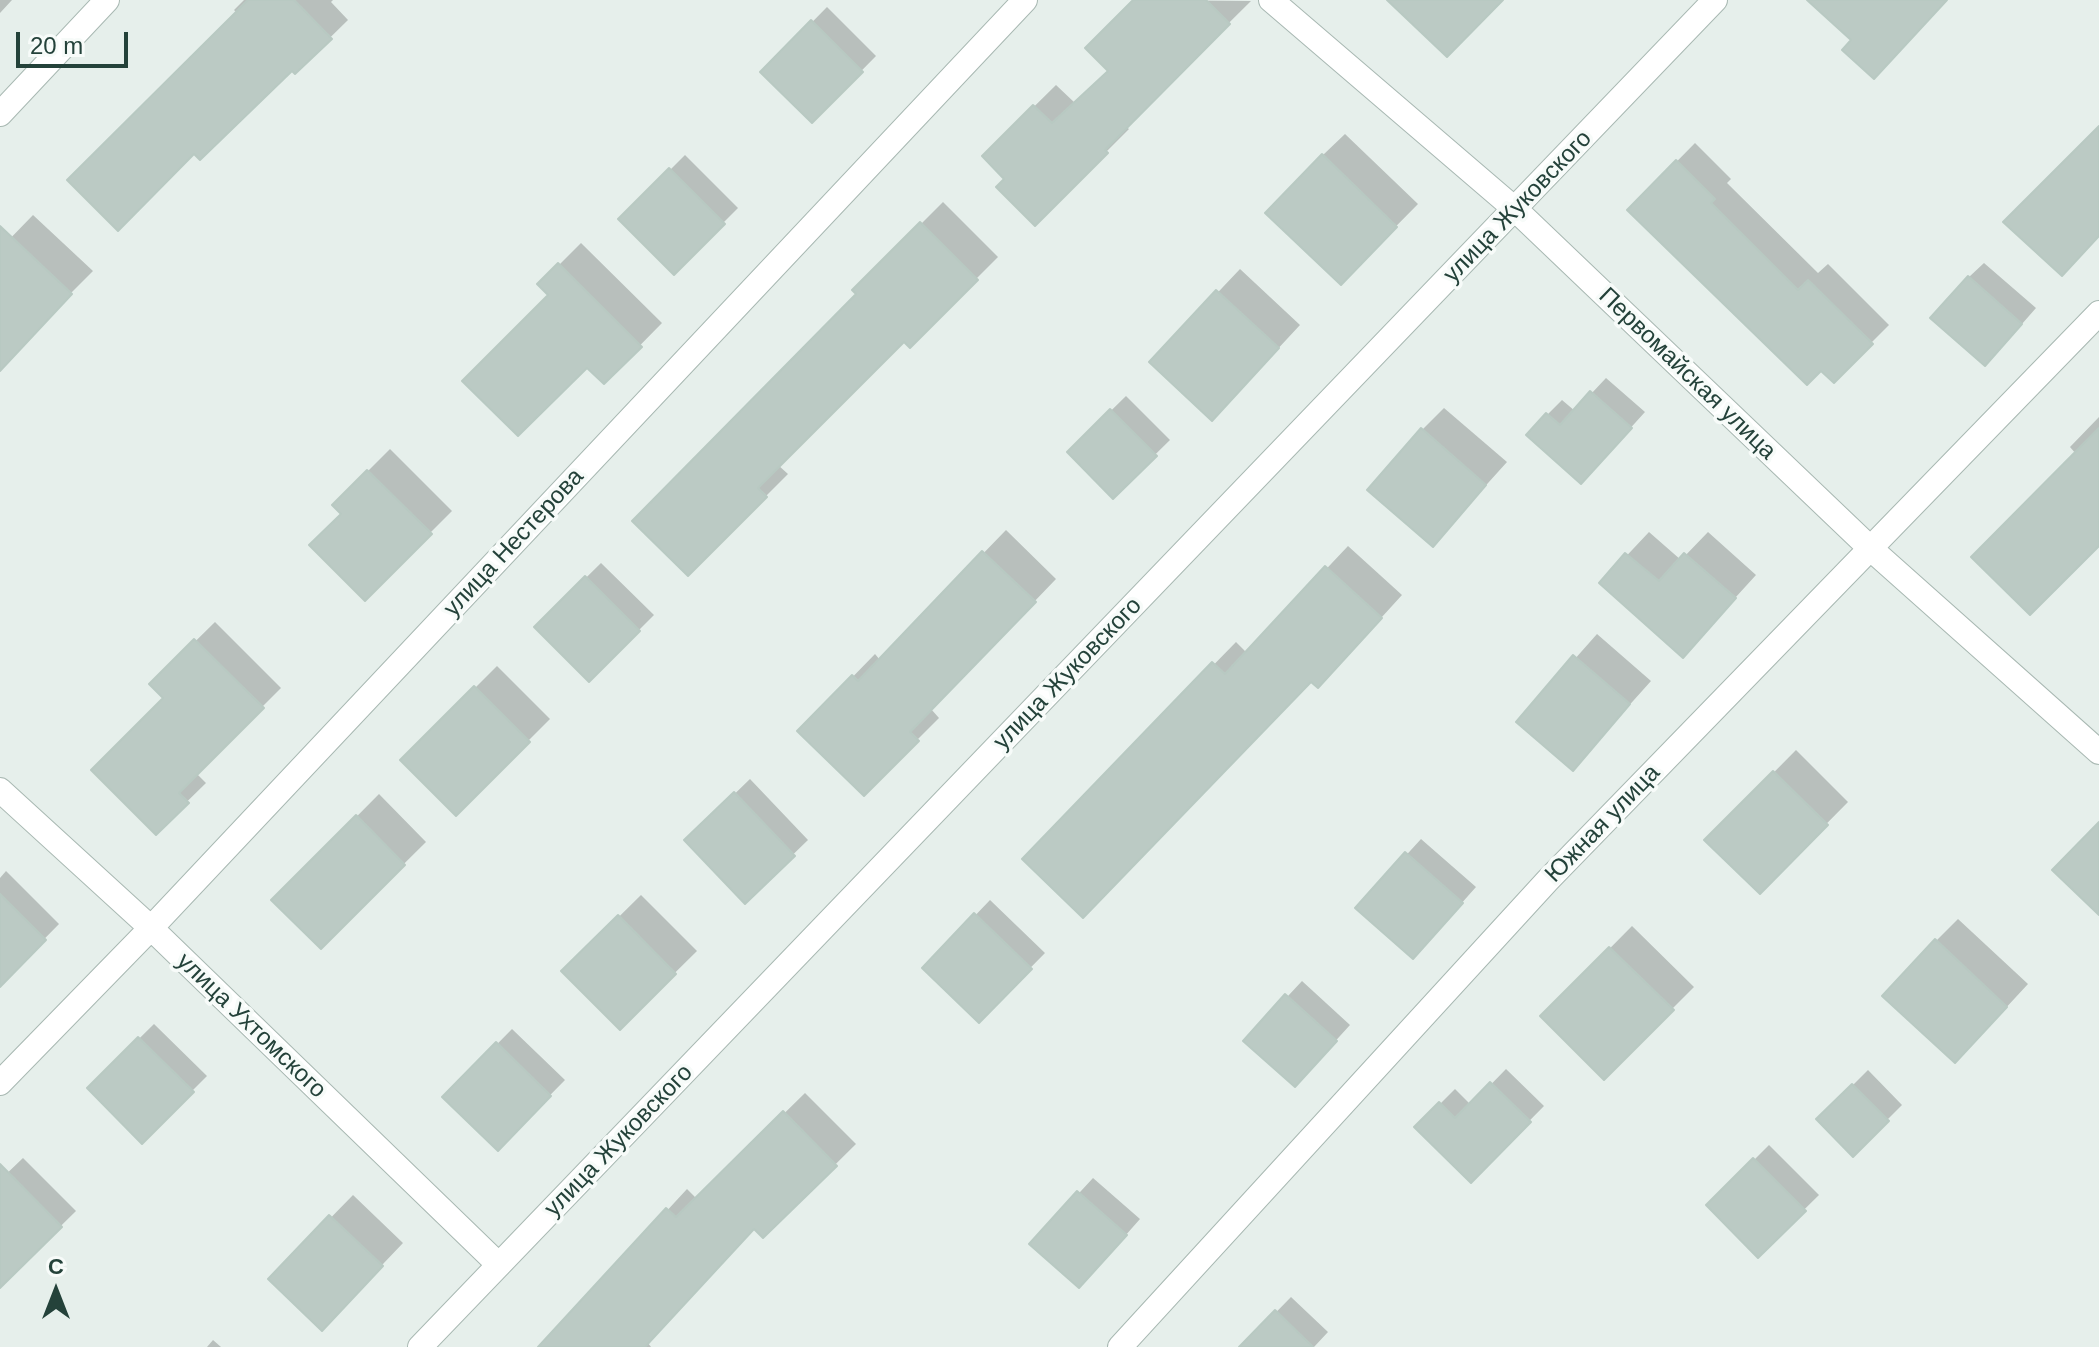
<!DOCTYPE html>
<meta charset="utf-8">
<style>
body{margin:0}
#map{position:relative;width:2099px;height:1347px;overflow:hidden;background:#e6efeb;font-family:Helvetica,sans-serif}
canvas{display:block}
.north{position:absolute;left:16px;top:1251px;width:80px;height:80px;-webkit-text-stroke:6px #f7fbf9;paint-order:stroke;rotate:0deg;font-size:22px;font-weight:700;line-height:32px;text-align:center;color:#24423a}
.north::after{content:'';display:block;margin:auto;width:28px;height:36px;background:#24423a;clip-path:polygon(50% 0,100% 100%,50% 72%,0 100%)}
.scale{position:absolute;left:16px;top:32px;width:112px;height:36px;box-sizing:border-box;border:4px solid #24423a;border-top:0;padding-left:10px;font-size:24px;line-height:28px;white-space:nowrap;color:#24423a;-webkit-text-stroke:6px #f7fbf9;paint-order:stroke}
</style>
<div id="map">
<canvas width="2099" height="1347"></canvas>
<div class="north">С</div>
<div class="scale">20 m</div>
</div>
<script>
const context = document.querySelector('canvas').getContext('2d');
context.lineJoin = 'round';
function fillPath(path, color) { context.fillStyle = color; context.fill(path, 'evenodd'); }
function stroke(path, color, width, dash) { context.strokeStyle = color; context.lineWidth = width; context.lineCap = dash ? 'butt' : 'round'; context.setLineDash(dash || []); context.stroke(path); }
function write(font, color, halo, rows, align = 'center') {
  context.font = font + ' Helvetica,sans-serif'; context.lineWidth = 7; context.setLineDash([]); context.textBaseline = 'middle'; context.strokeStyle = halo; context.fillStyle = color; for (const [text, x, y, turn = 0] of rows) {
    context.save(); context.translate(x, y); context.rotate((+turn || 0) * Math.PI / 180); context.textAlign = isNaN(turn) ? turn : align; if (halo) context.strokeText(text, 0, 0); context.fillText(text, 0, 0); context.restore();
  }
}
const shadow = new Path2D(`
 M 0,0 L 12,0 L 0,13 Z
 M 244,0 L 333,0 L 331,2 L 348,20 L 295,72 L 234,10 Z
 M 1136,0 L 1251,1 L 1125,126 L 1129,129 L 1035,223 L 1007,178 L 984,156 L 1056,85 L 1075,103 L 1110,70 Z
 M 827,7 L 876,56 L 812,121 L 763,72 Z
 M 1345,134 L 1418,204 L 1341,282 L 1323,155 Z
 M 1695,143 L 1731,179 L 1727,183 L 1818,273 L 1828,264 L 1889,325 L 1834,380 L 1629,210 Z
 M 685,155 L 738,208 L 674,272 L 621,219 Z
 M 943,202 L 998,257 L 910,345 L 904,339 L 778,465 L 788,474 L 688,574 L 859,294 L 855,290 Z
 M 33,215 L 93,271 L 0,364 L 0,249 Z
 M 581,243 L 662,323 L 604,382 L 551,295 L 540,284 Z
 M 1984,263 L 2036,308 L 2000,349 L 1969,277 Z
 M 1240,269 L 1300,325 L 1234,396 L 1152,362 Z
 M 1606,378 L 1645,412 L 1596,466 L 1547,415 L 1562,400 L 1575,411 Z
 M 1126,396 L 1170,440 L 1113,496 L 1069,452 Z
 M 1444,408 L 1507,462 L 1433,544 L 1422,430 Z
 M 2099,417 L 2099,543 L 2076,454 L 2070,447 Z
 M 390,449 L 452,511 L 365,598 L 343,514 L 334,505 Z
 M 1006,530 L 1056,579 L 931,709 L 939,718 L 864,793 L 800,731 L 875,654 L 880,660 Z
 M 1649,532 L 1681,560 L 1708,532 L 1756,575 L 1683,655 L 1601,583 Z
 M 1348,546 L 1402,595 L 1340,663 L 1024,859 L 1236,642 L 1247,653 Z
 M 601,563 L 654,615 L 589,680 L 536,627 Z
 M 215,622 L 281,688 L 196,773 L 206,783 L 156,832 L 166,698 L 152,684 Z
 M 1597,634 L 1651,681 L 1573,768 L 1519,722 Z
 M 497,666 L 550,719 L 456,813 L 403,760 Z
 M 1796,750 L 1848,802 L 1760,891 L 1707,840 Z
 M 750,779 L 808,840 L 745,901 L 687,840 Z
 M 379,794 L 426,842 L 321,946 L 274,900 Z
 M 1421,839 L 1476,887 L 1427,942 L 1358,908 Z
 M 6,871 L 59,924 L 0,984 L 0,878 Z
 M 641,895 L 697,951 L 620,1027 L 564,971 Z
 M 990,900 L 1045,953 L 979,1020 L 925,968 Z
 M 1958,919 L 2028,984 L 1977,1039 L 1936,941 Z
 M 1632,926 L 1694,987 L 1604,1077 L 1543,1016 Z
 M 1302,981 L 1350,1025 L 1309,1070 L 1246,1041 Z
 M 154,1024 L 207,1076 L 142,1141 L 89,1088 Z
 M 512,1029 L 565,1080 L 498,1148 L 445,1097 Z
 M 1506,1069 L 1544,1106 L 1471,1180 L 1417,1127 L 1455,1089 L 1471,1105 Z
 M 1868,1070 L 1902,1105 L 1853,1154 L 1819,1119 Z
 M 805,1093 L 856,1144 L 763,1236 L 755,1227 L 648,1343 L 651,1347 L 541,1347 L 687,1189 L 697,1199 Z
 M 1769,1145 L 1819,1195 L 1758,1255 L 1709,1205 Z
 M 23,1158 L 76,1211 L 11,1275 L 0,1264 L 0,1180 Z
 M 1093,1178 L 1140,1219 L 1094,1271 L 1032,1244 Z
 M 353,1195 L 403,1243 L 343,1306 L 271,1279 Z
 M 1291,1297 L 1328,1332 L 1314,1347 L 1242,1347 Z
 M 213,1340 L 221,1347 L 207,1347 Z`);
const building = new Path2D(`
 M 248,0 L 294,0 L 332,39 L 295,74 L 292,71 L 200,160 L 194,154 L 118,231 L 67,180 Z
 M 1133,0 L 1206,0 L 1230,24 L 1105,150 L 1108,153 L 1035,226 L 996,187 L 1004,179 L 982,156 L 1033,105 L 1052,123 L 1108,71 L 1085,48 Z
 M 1387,0 L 1503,0 L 1447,57 Z
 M 1807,0 L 1947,0 L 1874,79 L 1842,50 L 1851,40 Z
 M 811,20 L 863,72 L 812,123 L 760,72 Z
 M 2099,126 L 2099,236 L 2062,276 L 2003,222 Z
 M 1322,154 L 1397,227 L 1341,285 L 1265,213 Z
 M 1676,160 L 1715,199 L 1711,203 L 1798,290 L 1808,280 L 1873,344 L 1834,383 L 1821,371 L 1807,385 L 1627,210 Z
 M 669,168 L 725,224 L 674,275 L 618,219 Z
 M 920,222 L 978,280 L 910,348 L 904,342 L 758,488 L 767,497 L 688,576 L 632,521 L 856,294 L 852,290 Z
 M 0,226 L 72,294 L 0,371 Z
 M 558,263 L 642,347 L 604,384 L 587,368 L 518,436 L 462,381 L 548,295 L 537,284 Z
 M 1968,276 L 2022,324 L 1985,366 L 1930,318 Z
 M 1216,290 L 1279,348 L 1212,421 L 1149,362 Z
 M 1590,391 L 1632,428 L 1581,484 L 1526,435 L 1546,413 L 1560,425 Z
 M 1110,409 L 1157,456 L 1113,499 L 1067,452 Z
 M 1421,428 L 1486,485 L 1433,547 L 1367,490 Z
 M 2099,428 L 2099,546 L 2030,615 L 1971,557 Z
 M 367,470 L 432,534 L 365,601 L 309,545 L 341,514 L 332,505 Z
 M 982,551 L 1036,602 L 910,732 L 919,741 L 864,796 L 797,731 L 852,675 L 858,681 Z
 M 1625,553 L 1659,581 L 1684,553 L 1736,598 L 1683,658 L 1599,583 Z
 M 1325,566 L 1382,618 L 1318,688 L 1311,682 L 1083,918 L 1022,859 L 1212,662 L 1225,674 Z
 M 585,576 L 640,631 L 589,682 L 534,627 Z
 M 194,639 L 264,708 L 179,793 L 189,803 L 156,835 L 91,770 L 163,698 L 149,684 Z
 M 1573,655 L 1630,704 L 1573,771 L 1516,722 Z
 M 474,686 L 530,742 L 456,816 L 400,760 Z
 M 1773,771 L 1828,825 L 1760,894 L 1704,840 Z
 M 734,792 L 795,856 L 745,904 L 684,840 Z
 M 356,815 L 405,865 L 321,949 L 271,900 Z
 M 2099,822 L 2099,915 L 2052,870 Z
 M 1405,852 L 1463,903 L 1413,959 L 1355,908 Z
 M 0,894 L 46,940 L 0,987 Z
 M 974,913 L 1032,969 L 979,1023 L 922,968 Z
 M 618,915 L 676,974 L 620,1030 L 561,971 Z
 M 1935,939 L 2007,1007 L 1955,1063 L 1882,996 Z
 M 1609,947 L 1674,1010 L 1604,1080 L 1540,1016 Z
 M 1285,994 L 1337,1041 L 1295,1087 L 1243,1041 Z
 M 138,1037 L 194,1092 L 142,1144 L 87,1088 Z
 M 496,1042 L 551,1096 L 498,1151 L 442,1097 Z
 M 1490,1082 L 1531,1122 L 1471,1183 L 1414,1127 L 1439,1102 L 1455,1118 Z
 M 1852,1084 L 1889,1121 L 1853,1157 L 1816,1119 Z
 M 783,1111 L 837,1166 L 763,1238 L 754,1229 L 645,1347 L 538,1347 L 666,1208 L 676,1217 Z
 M 1753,1158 L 1806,1211 L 1758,1258 L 1706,1205 Z
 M 0,1164 L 62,1227 L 0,1288 Z
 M 1077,1191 L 1127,1235 L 1079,1288 L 1029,1244 Z
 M 329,1215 L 383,1266 L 322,1331 L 268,1279 Z
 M 1275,1310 L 1313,1347 L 1239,1347 Z`);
const minor = new Path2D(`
 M 1271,0 L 1516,210 L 1871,549 L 2099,752
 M 0,114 L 107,0
 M 0,790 L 151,928 L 499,1265
 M 0,1083 L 151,928 L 1025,0
 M 420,1347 L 1715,0
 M 1120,1347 L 1548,880 L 2099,313`);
const streetNames = [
 ["улица Жуковского",1518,207,-46],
 ["Первомайская улица",1687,374,44],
 ["улица Нестерова",514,543,-47],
 ["улица Жуковского",1068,674,-46],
 ["Южная улица",1603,824,-46],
 ["улица Ухтомского",251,1026,44],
 ["улица Жуковского",619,1141,-46]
];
fillPath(shadow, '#0003');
fillPath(building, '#bbcac4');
stroke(building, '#b8c9c2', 2);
stroke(minor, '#a8b8b2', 26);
stroke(minor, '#fff', 24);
write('24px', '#24423a', '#f7fbf9', streetNames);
</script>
